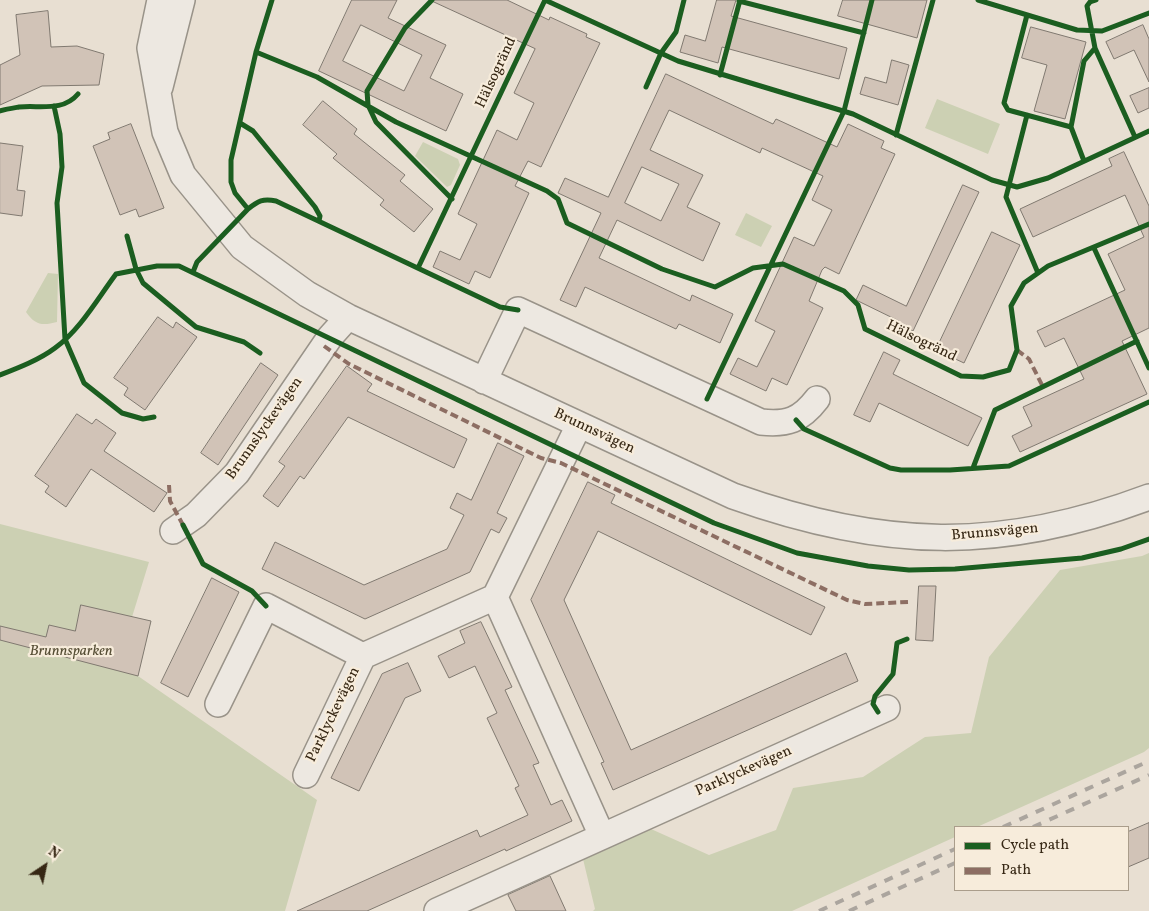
<!DOCTYPE html>
<meta charset="utf-8">
<style>
body{margin:0}
#map{position:relative;width:1149px;height:911px;overflow:hidden;background:#e8dfd2;font-family:Vollkorn,serif}
canvas{display:block}
.legend{position:absolute;left:954px;top:826px;width:175px;height:65px;box-sizing:border-box;background:#f7ecdb;border:1px solid #aa9d8b;margin:0;padding:6px 9px;list-style:none;font-size:15px;color:#362714}
.legend li{display:flex;align-items:center;gap:10px;height:25px}
.legend b{width:25px;border:1px solid #aa9d8b}
.north{position:absolute;left:20px;top:841px;width:50px;height:50px;-webkit-text-stroke:4px #f7ecdb;paint-order:stroke;rotate:34deg;font-size:14px;font-weight:700;line-height:20px;text-align:center;color:#362714}
.north::after{content:'';display:block;margin:auto;width:18px;height:22px;background:#362714;clip-path:polygon(50% 0,100% 100%,50% 72%,0 100%)}
</style>
<div id="map">
<canvas width="1149" height="911"></canvas>
<ul class="legend">
<li><b style="height:6px;background:#1b5e20"></b>Cycle path</li>
<li><b style="height:6px;background:#8d6e63"></b>Path</li>
</ul>
<div class="north">N</div>
</div>
<script>
const context = document.querySelector('canvas').getContext('2d');
context.lineJoin = 'round';
function fillPath(path, color) { context.fillStyle = color; context.fill(path, 'evenodd'); }
function stroke(path, color, width, dash) { context.strokeStyle = color; context.lineWidth = width; context.lineCap = dash ? 'butt' : 'round'; context.setLineDash(dash || []); context.stroke(path); }
function write(font, color, halo, rows, align = 'center') {
  context.font = font + ' Vollkorn,serif'; context.lineWidth = 4.5; context.setLineDash([]); context.textBaseline = 'middle'; context.strokeStyle = halo; context.fillStyle = color; for (const [text, x, y, turn = 0] of rows) {
    context.save(); context.translate(x, y); context.rotate((+turn || 0) * Math.PI / 180); context.textAlign = isNaN(turn) ? turn : align; if (halo) context.strokeText(text, 0, 0); context.fillText(text, 0, 0); context.restore();
  }
}
const green = new Path2D(`
 M 937,99 L 1000,124 L 988,154 L 925,128 Z
 M 423,142 L 458,159 L 460,165 L 451,185 L 447,187 L 415,156 Z
 M 746,213 L 772,226 L 761,247 L 735,235 Z
 M 48,273 L 58,274 L 57,322 C 42,326 35,325 26,312 Z
 M 0,524 L 149,562 L 132,617 L 151,621 L 138,676 L 317,800 L 285,911 L 0,911 Z
 M 1149,553 L 1149,748 L 1144,752 L 977,827 L 955,827 L 955,837 L 792,911 L 593,911 L 595,909 L 583,859 L 651,829 L 709,855 L 776,830 L 793,788 L 863,777 L 925,737 L 971,733 L 989,657 L 1060,570 L 1142,556 Z`);
const building = new Path2D(`
 M 352,0 L 397,0 L 388,18 L 446,45 L 430,78 L 463,94 L 446,131 L 319,71 ZM 361,25 L 422,55 L 404,91 L 343,61 Z
 M 430,0 L 507,0 L 549,20 L 550,17 L 587,34 L 586,37 L 600,43 L 541,167 L 528,161 L 515,186 L 529,193 L 490,278 L 475,271 L 469,284 L 433,267 L 440,251 L 460,260 L 477,224 L 458,214 L 497,130 L 517,140 L 534,103 L 514,93 L 535,49 Z
 M 717,0 L 736,0 L 731,16 L 847,48 L 839,79 L 722,47 L 718,63 L 680,52 L 685,35 L 705,41 Z
 M 843,0 L 927,0 L 917,38 L 838,16 Z
 M 48,11 L 51,47 L 77,46 L 104,54 L 99,85 L 42,86 L 0,105 L 0,65 L 20,55 L 16,15 Z
 M 1143,25 L 1149,39 L 1149,82 L 1134,50 L 1114,59 L 1106,42 Z
 M 1031,27 L 1086,42 L 1065,119 L 1034,111 L 1047,65 L 1022,58 Z
 M 892,60 L 909,65 L 898,105 L 860,94 L 865,77 L 886,83 Z
 M 666,74 L 773,124 L 776,119 L 837,147 L 848,124 L 884,141 L 881,148 L 895,154 L 839,274 L 825,267 L 822,270 L 809,301 L 823,308 L 787,385 L 772,378 L 766,391 L 730,374 L 738,358 L 757,367 L 775,331 L 755,321 L 794,237 L 814,246 L 832,210 L 812,200 L 823,176 L 762,148 L 760,153 L 669,110 L 650,150 L 703,175 L 687,207 L 720,223 L 703,261 L 617,220 L 599,258 L 690,301 L 692,295 L 733,314 L 720,343 L 679,324 L 676,329 L 585,287 L 576,307 L 560,300 L 601,213 L 558,193 L 565,178 L 608,197 ZM 642,167 L 679,184 L 661,221 L 625,203 Z
 M 1149,88 L 1149,108 L 1138,113 L 1130,96 Z
 M 323,101 L 357,129 L 354,134 L 405,175 L 400,181 L 433,209 L 414,232 L 380,205 L 384,200 L 333,158 L 337,154 L 303,125 Z
 M 131,124 L 164,208 L 139,217 L 136,209 L 120,215 L 93,146 L 110,139 L 108,133 Z
 M 0,143 L 23,146 L 17,190 L 25,191 L 22,216 L 0,213 Z
 M 1124,152 L 1149,206 L 1149,328 L 1122,341 L 1147,394 L 1020,452 L 1012,436 L 1032,426 L 1023,407 L 1084,379 L 1064,338 L 1045,347 L 1037,331 L 1125,290 L 1108,254 L 1144,237 L 1125,195 L 1033,237 L 1020,209 L 1112,166 L 1109,159 Z
 M 963,185 L 979,192 L 913,331 L 897,324 L 899,321 L 856,300 L 863,285 L 906,306 Z
 M 992,232 L 1020,245 L 964,363 L 936,350 Z
 M 158,317 L 173,328 L 176,322 L 197,337 L 145,410 L 124,395 L 128,388 L 114,378 Z
 M 884,352 L 900,360 L 893,374 L 982,418 L 968,446 L 879,403 L 870,422 L 854,415 Z
 M 261,363 L 278,375 L 218,465 L 201,453 Z
 M 347,366 L 372,384 L 367,391 L 467,439 L 454,468 L 348,417 L 304,479 L 300,476 L 278,507 L 263,496 L 285,466 L 279,462 Z
 M 77,414 L 92,424 L 96,419 L 116,433 L 104,451 L 167,493 L 154,512 L 91,469 L 66,507 L 45,492 L 49,486 L 35,476 Z
 M 498,443 L 524,456 L 497,513 L 507,518 L 499,533 L 491,529 L 470,572 L 365,619 L 262,569 L 275,542 L 364,585 L 447,549 L 464,515 L 450,508 L 457,493 L 471,500 Z
 M 588,482 L 615,495 L 611,503 L 825,607 L 811,635 L 598,531 L 564,600 L 631,750 L 846,653 L 858,681 L 613,790 L 601,763 L 604,762 L 531,600 Z
 M 212,578 L 239,592 L 188,697 L 161,683 Z
 M 919,586 L 936,586 L 933,641 L 916,640 Z
 M 81,605 L 151,621 L 138,676 L 0,640 L 0,626 L 46,637 L 49,625 L 75,631 Z
 M 481,622 L 512,687 L 505,690 L 539,763 L 533,765 L 551,805 L 562,800 L 572,821 L 506,851 L 505,849 L 367,911 L 297,911 L 477,830 L 480,837 L 528,815 L 515,788 L 519,786 L 487,718 L 497,713 L 475,666 L 449,678 L 438,656 L 465,643 L 460,631 Z
 M 408,663 L 421,691 L 405,698 L 359,791 L 331,778 L 382,674 Z
 M 1149,823 L 1149,858 L 1128,867 L 1128,832 Z
 M 550,876 L 566,911 L 516,911 L 508,895 Z`);
const minor = new Path2D(`
 M 160,0 L 150,48 L 165,132 L 183,175 L 242,247 L 307,294 L 348,317 L 733,496 C 882,549 1000,553 1149,497
 M 160,87 L 182,0
 M 484,381 L 518,310 L 761,422 C 787,425 801,420 817,399
 M 173,531 L 196,515 L 237,473 L 330,337 L 348,317
 M 495,597 L 602,836
 M 218,704 L 266,606 L 363,656
 M 306,775 L 363,656 L 495,597 L 579,425
 M 437,911 L 887,708`);
const rail = new Path2D(`
 M 1003,827 L 1149,761
 M 1033,827 L 1149,775
 M 819,911 L 955,849
 M 849,911 L 955,863`);
const quiet = new Path2D(`
 M 324,346 L 349,364 L 541,458 L 561,463 L 847,600 L 865,604 L 908,602
 M 1017,350 L 1029,359 L 1042,385
 M 169,485 L 170,501 L 183,525`);
const cycleway = new Path2D(`
 M 432,0 L 405,28 L 367,91 L 368,105 L 376,122 L 452,199
 M 545,0 L 678,61 L 853,114 L 992,180 L 1017,187 L 1048,178 L 1149,131
 M 978,0 L 1077,30 L 1102,31 L 1149,13
 M 1096,0 L 1090,2 L 1087,6 L 1095,48 L 1135,137
 M 739,1 L 864,33
 M 1027,15 L 1004,103 L 1008,110 L 1071,127
 M 256,52 L 317,77 L 396,122 L 547,191 L 558,199 L 567,223 L 662,269 L 715,287 L 753,268 L 783,264 L 844,291 L 858,305 L 865,329 L 961,376 L 983,377 L 1009,370 L 1017,350 L 1011,306 L 1024,283 L 1048,266 L 1149,224
 M 720,75 L 740,0
 M 646,87 L 661,53 L 676,32 L 684,0
 M 54,106 L 60,134 L 62,167 L 57,203 L 65,339 L 84,383 L 122,413 L 143,419 L 154,417
 M 0,111 C 6,109 13,108 19,107 C 40,105 63,112 78,94
 M 1027,115 L 1006,197 L 1038,273
 M 240,123 L 253,131 L 315,207 L 320,216 L 319,221
 M 896,135 L 933,0
 M 1084,161 L 1071,127 L 1084,61 L 1095,48
 M 248,209 L 235,193 L 231,182 L 231,160 L 256,52 L 272,0
 M 127,236 L 136,269 L 143,283 L 196,327 L 244,342 L 260,353
 M 1094,248 L 1149,368
 M 418,268 L 545,0
 M 193,272 L 197,262 L 248,209 C 258,201 263,198 276,201 L 500,307 L 518,310
 M 0,375 C 18,368 39,360 55,348 C 80,330 98,298 116,274 L 157,266 L 179,266 L 714,523 L 797,553 L 868,566 L 909,570 L 955,569 L 1082,558 L 1121,549 L 1149,539
 M 707,399 L 844,111 L 872,0
 M 796,420 L 804,429 L 890,468 L 901,470 L 950,470 L 1009,466 L 1149,402
 M 973,468 L 995,410 L 1137,341
 M 183,525 L 203,564 L 252,591 L 266,606
 M 878,712 L 873,704 L 875,696 L 893,674 L 897,643 L 907,639`);
const streetNames = [
 ["Hälsogränd",497,73,-65],
 ["Hälsogränd",921,342,26],
 ["Brunnslyckevägen",265,429,-55],
 ["Brunnsvägen",594,432,25],
 ["Brunnsvägen",995,533,-5],
 ["Parklyckevägen",334,715,-64],
 ["Parklyckevägen",744,772,-24]
];
const parkNames = [
 ["Brunnsparken",71,652]
];
fillPath(green, '#ccd0b3');
fillPath(building, '#d1c3b7');
stroke(building, '#807970', 1);
stroke(minor, '#999389', 28);
stroke(minor, '#ede8e1', 25);
stroke(rail, '#aba59e', 4, [9, 9]);
stroke(quiet, '#8d6e63', 4, [8, 4]);
stroke(cycleway, '#1b5e20', 5);
write('15px', '#362714', '#f7ecdb', streetNames);
write('italic 15px', '#564e35', '#f7ecdb', parkNames);
</script>
